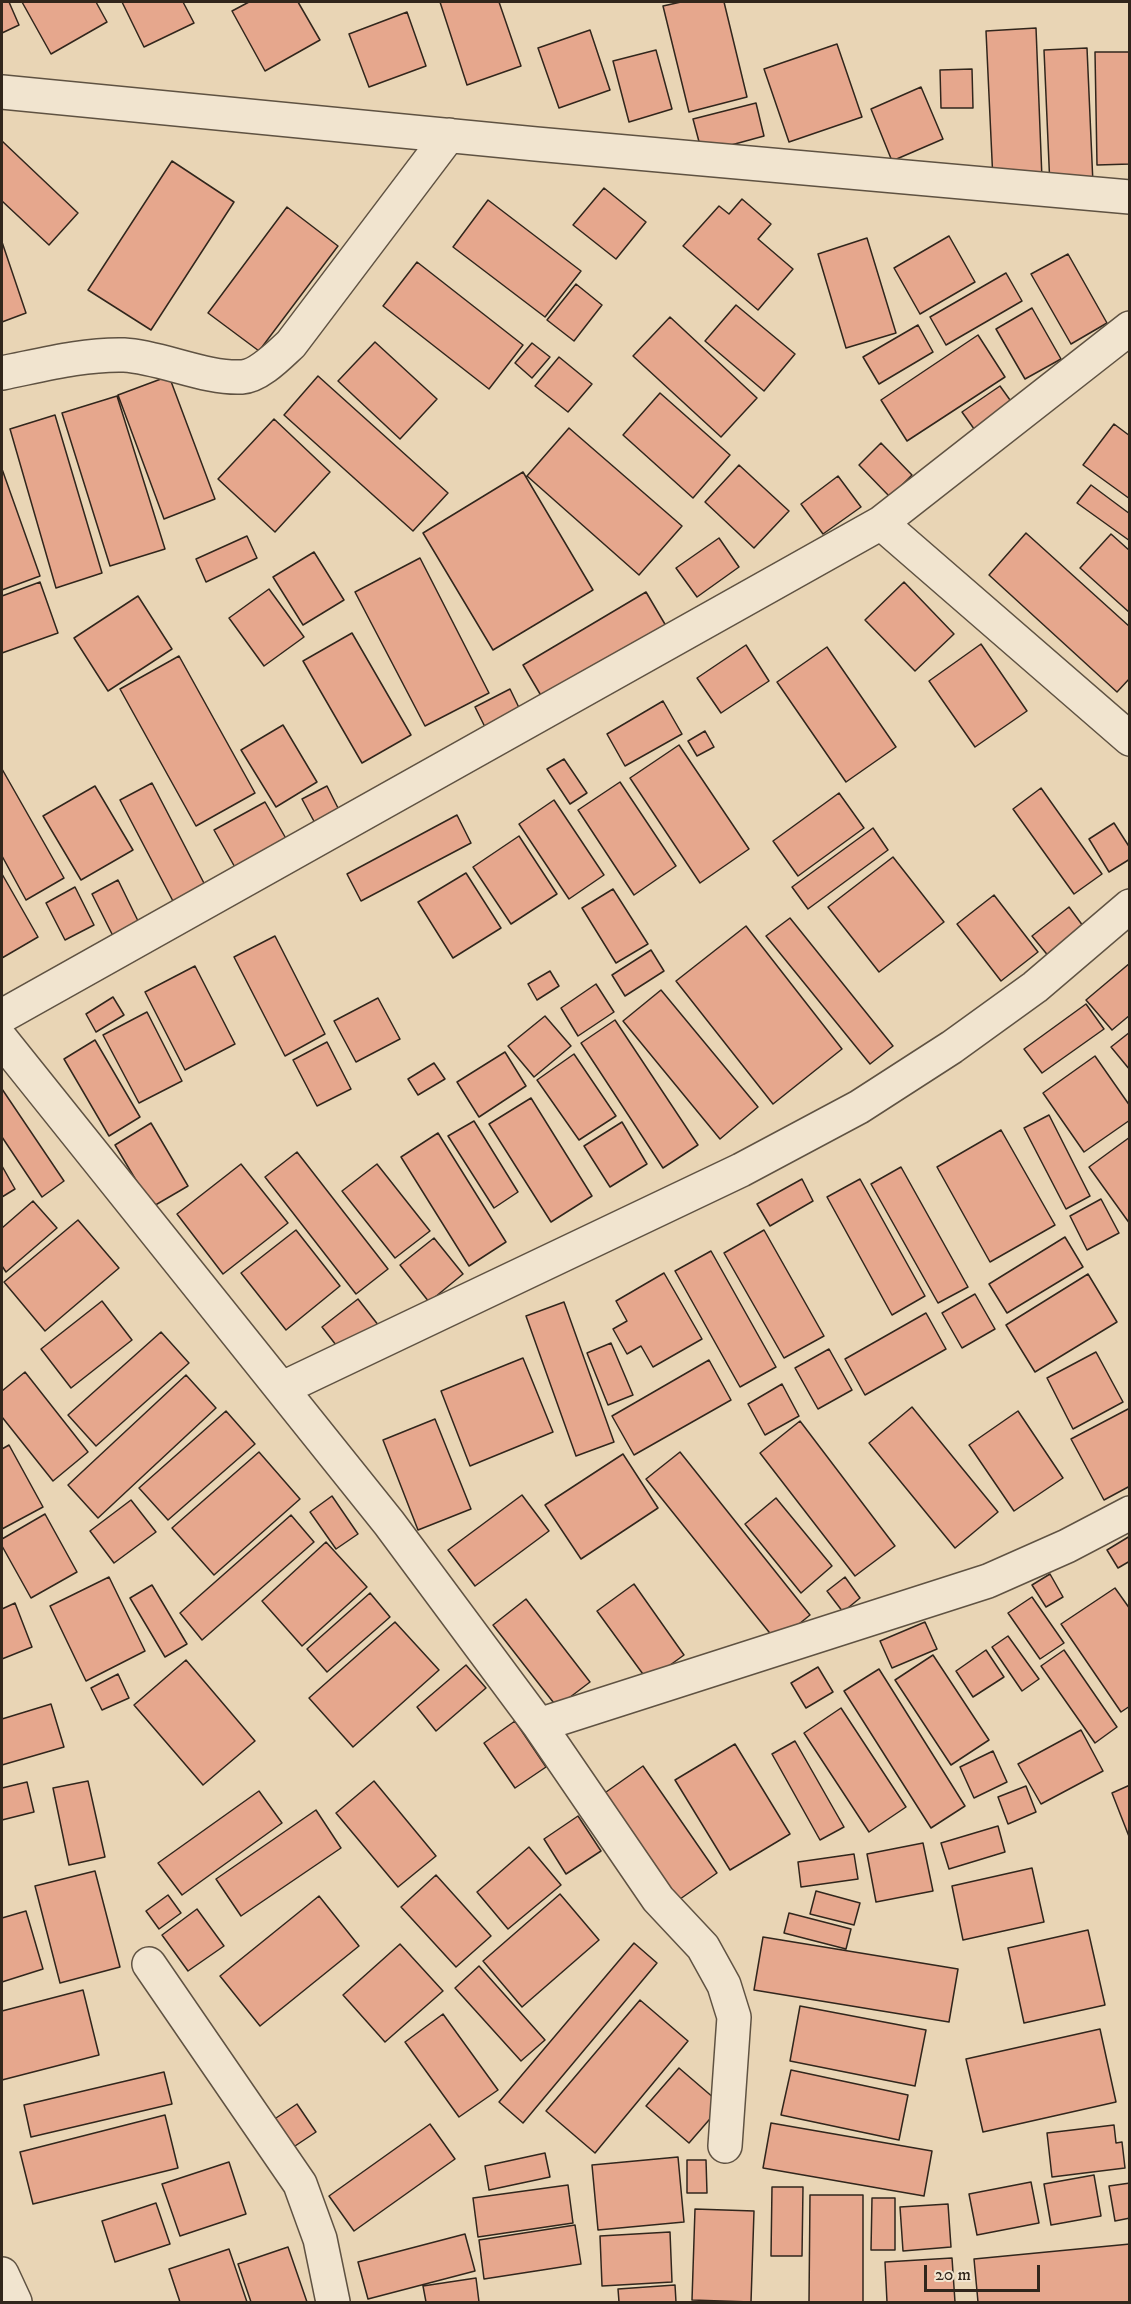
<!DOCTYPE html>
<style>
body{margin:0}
#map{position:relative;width:1131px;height:2304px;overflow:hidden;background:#e9d5b5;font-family:"IM FELL DW Pica",serif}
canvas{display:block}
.frame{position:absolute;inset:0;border:3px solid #31261c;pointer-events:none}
.scale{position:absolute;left:924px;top:2265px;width:116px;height:27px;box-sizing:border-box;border:3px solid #31261c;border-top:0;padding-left:8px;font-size:18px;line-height:21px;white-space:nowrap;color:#31261c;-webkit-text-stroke:4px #f1e4cf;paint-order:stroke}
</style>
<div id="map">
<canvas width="1131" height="2304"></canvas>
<div class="frame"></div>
<div class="scale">20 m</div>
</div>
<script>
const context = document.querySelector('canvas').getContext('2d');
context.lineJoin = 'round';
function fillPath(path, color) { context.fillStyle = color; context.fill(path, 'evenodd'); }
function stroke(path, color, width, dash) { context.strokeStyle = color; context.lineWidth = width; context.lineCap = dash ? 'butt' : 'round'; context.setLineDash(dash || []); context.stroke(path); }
const building = new Path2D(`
 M 2,2 L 9,2 L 19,25 L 2,33 Z
 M 22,2 L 96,2 L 107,22 L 51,54 Z
 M 122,2 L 183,2 L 194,23 L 144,47 Z
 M 249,2 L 298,2 L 320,40 L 265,71 L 232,11 Z
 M 440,2 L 499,2 L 521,66 L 467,85 Z
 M 681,2 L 724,2 L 747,97 L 689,112 L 663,6 Z
 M 407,12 L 426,66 L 369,87 L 349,34 Z
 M 1036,28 L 1042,179 L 993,181 L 986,31 Z
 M 590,30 L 610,90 L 559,108 L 538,48 Z
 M 837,44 L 862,117 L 789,142 L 764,69 Z
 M 1087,48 L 1093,184 L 1050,187 L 1044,50 Z
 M 656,50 L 672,109 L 629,122 L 613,61 Z
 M 1095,52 L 1130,52 L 1130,164 L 1097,165 Z
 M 972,69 L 973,108 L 941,108 L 940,70 Z
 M 921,87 L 943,139 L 892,161 L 871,109 Z
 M 756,103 L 764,136 L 702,153 L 693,119 Z
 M 2,141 L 78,213 L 49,245 L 2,201 Z
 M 172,161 L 234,202 L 151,330 L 88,290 Z
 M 604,188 L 646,222 L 616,259 L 573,225 Z
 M 742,199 L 771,224 L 758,239 L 793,269 L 758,310 L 683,246 L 719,206 L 729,214 Z
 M 488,200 L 581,271 L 545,317 L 453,247 Z
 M 287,207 L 338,246 L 259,351 L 208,313 Z
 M 949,236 L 975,282 L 920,314 L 894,268 Z
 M 867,238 L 896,333 L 846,348 L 818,254 Z
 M 2,242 L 26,313 L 2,322 Z
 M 1068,254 L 1107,323 L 1071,344 L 1031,274 Z
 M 417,262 L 523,345 L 489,389 L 383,306 Z
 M 1006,273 L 1022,301 L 946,345 L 930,317 Z
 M 576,284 L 602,305 L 574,341 L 547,320 Z
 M 736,305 L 795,354 L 764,391 L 705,341 Z
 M 1032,308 L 1061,359 L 1025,379 L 996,329 Z
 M 670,317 L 757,398 L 721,437 L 633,356 Z
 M 918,325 L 933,352 L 879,384 L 863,357 Z
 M 978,335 L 1005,377 L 907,441 L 881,400 Z
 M 375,342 L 437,399 L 400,439 L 338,381 Z
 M 532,343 L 550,357 L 532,378 L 515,363 Z
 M 559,357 L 592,384 L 568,412 L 535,386 Z
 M 169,376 L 215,499 L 164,519 L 118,395 Z
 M 318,376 L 448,493 L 413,531 L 284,415 Z
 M 1000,386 L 1015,407 L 977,433 L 962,412 Z
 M 660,393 L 730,455 L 693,498 L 623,435 Z
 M 117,396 L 165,549 L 110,566 L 62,413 Z
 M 55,415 L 102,573 L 56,588 L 10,429 Z
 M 274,419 L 330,472 L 275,532 L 218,479 Z
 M 1114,424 L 1130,436 L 1130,499 L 1083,465 Z
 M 569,428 L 682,526 L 639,575 L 527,476 Z
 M 881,443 L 912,475 L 890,497 L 859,465 Z
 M 739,465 L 789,511 L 754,548 L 705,502 Z
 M 2,469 L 40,576 L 2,590 Z
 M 523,472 L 593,590 L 493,650 L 423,533 Z
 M 838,476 L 861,507 L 823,534 L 801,504 Z
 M 1091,485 L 1130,514 L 1130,541 L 1077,503 Z
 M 1026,533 L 1130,627 L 1130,678 L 1117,692 L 989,575 Z
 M 1111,534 L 1130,551 L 1130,613 L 1080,568 Z
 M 247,536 L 257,558 L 206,582 L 196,559 Z
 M 719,538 L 739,567 L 697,597 L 676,568 Z
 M 314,552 L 344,600 L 303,625 L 273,577 Z
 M 420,558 L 489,693 L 425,726 L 355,592 Z
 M 40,582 L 58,633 L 2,653 L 2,596 Z
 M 904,582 L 954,634 L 915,671 L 865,620 Z
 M 269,589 L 304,637 L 264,666 L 229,618 Z
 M 646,592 L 669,631 L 546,704 L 523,665 Z
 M 138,596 L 172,649 L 108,691 L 74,638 Z
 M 352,633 L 411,735 L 362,763 L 303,661 Z
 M 981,644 L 1027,711 L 975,747 L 929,681 Z
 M 746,645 L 769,681 L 721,713 L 697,678 Z
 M 827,647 L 896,747 L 846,782 L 777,682 Z
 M 179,656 L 255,793 L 196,826 L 120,689 Z
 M 510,689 L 524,718 L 489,735 L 475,707 Z
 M 663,701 L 682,734 L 625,766 L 607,734 Z
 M 283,725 L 317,782 L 276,807 L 241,750 Z
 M 705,731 L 714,747 L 697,756 L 688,741 Z
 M 679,745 L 749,849 L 700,883 L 630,778 Z
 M 564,759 L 587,793 L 570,804 L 547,769 Z
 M 2,769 L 64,878 L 26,900 L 2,856 Z
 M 620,782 L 676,866 L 634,895 L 578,810 Z
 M 152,783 L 206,887 L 174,903 L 120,800 Z
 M 95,786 L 133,850 L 81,880 L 43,816 Z
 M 327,786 L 340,812 L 316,825 L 302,799 Z
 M 1041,788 L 1102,874 L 1074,894 L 1013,809 Z
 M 839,793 L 864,828 L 798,876 L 773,841 Z
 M 554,800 L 604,875 L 569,899 L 519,824 Z
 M 265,802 L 292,849 L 241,878 L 214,830 Z
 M 457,815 L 471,843 L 361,901 L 347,874 Z
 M 1114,823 L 1130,848 L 1130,859 L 1109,872 L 1089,839 Z
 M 873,828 L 888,850 L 808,909 L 792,887 Z
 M 519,836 L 557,894 L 511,924 L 473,867 Z
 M 893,857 L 944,922 L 879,972 L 828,907 Z
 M 466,873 L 501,928 L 453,958 L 418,902 Z
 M 2,874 L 38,937 L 2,958 Z
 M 118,880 L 140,925 L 114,938 L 92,894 Z
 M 75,887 L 94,925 L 65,940 L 46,903 Z
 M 613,889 L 648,944 L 616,963 L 582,908 Z
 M 994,895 L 1038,952 L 1001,981 L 957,924 Z
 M 1069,907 L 1086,930 L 1050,958 L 1032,936 Z
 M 790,918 L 893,1046 L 870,1064 L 766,936 Z
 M 746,926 L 842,1049 L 773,1104 L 676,981 Z
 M 275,936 L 325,1034 L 285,1056 L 234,957 Z
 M 651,950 L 664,971 L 625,996 L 612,975 Z
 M 1130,963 L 1130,1015 L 1112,1030 L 1086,1000 Z
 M 195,966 L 235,1044 L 185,1070 L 145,992 Z
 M 550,971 L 559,986 L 537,1000 L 528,984 Z
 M 596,984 L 614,1012 L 578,1036 L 561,1008 Z
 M 661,990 L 758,1107 L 720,1139 L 623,1021 Z
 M 113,997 L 124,1015 L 96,1032 L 86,1014 Z
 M 378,998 L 400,1039 L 356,1062 L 334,1021 Z
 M 1086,1004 L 1104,1029 L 1042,1073 L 1024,1049 Z
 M 147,1012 L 182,1081 L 139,1103 L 103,1035 Z
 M 545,1016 L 571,1046 L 534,1077 L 508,1046 Z
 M 615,1020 L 698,1145 L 663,1168 L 581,1043 Z
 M 1130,1032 L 1130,1070 L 1111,1047 Z
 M 95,1040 L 140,1117 L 109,1136 L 64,1059 Z
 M 327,1042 L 351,1089 L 317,1106 L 293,1060 Z
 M 505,1052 L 526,1086 L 479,1117 L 457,1082 Z
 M 574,1054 L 616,1116 L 579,1140 L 537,1080 Z
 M 1095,1056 L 1130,1106 L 1130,1120 L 1084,1152 L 1043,1093 Z
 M 434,1063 L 445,1079 L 418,1095 L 408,1079 Z
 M 2,1089 L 64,1181 L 42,1197 L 2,1137 Z
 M 531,1098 L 592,1196 L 551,1222 L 489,1124 Z
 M 1049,1115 L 1090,1196 L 1066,1209 L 1024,1128 Z
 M 474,1121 L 518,1192 L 494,1208 L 448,1136 Z
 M 622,1122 L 647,1164 L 610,1187 L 584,1146 Z
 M 151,1123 L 188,1186 L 152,1207 L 115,1145 Z
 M 1001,1130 L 1055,1225 L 990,1262 L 937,1167 Z
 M 438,1133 L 506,1242 L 469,1266 L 401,1157 Z
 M 1130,1137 L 1130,1224 L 1089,1167 Z
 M 297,1152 L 388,1269 L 356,1294 L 265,1177 Z
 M 241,1164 L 288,1223 L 223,1274 L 177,1214 Z
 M 377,1164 L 430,1231 L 395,1258 L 342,1191 Z
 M 2,1166 L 15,1189 L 2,1197 Z
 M 901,1167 L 968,1287 L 938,1303 L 871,1184 Z
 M 802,1179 L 813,1201 L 770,1226 L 757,1204 Z
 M 860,1179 L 925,1296 L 892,1315 L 827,1197 Z
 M 1101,1199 L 1119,1233 L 1087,1250 L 1070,1216 Z
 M 33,1201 L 57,1228 L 6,1272 L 2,1266 L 2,1228 Z
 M 78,1220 L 119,1268 L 45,1331 L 4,1282 Z
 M 296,1230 L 340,1286 L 286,1330 L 241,1273 Z
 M 764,1230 L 824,1336 L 784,1358 L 724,1253 Z
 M 1065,1237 L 1083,1267 L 1007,1313 L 989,1284 Z
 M 434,1238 L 463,1274 L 429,1302 L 400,1265 Z
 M 711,1251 L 776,1367 L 740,1387 L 675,1271 Z
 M 664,1273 L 702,1339 L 653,1367 L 641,1346 L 627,1354 L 613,1329 L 627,1321 L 616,1301 Z
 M 1088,1274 L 1117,1322 L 1035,1372 L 1006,1325 Z
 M 975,1294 L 995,1329 L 962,1348 L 942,1313 Z
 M 358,1299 L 379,1326 L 343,1354 L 322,1327 Z
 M 102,1301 L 132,1340 L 71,1388 L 41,1349 Z
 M 564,1302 L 614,1442 L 576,1456 L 526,1316 Z
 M 926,1313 L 946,1349 L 865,1395 L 845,1359 Z
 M 161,1332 L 189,1363 L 96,1446 L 68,1415 Z
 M 611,1343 L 633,1395 L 608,1405 L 587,1353 Z
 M 829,1349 L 852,1390 L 818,1409 L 795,1368 Z
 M 1096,1352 L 1123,1402 L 1073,1429 L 1047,1378 Z
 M 523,1358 L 553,1432 L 470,1466 L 441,1391 Z
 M 709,1360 L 731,1400 L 634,1455 L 612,1416 Z
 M 25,1372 L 88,1452 L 53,1481 L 2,1417 L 2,1391 Z
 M 186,1375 L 216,1408 L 98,1518 L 68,1485 Z
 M 782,1384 L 799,1416 L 765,1435 L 748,1404 Z
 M 912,1407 L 998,1512 L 955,1548 L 869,1443 Z
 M 1130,1408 L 1130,1486 L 1104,1500 L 1071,1439 Z
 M 226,1411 L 255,1444 L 168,1520 L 139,1488 Z
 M 1018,1411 L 1063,1478 L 1014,1511 L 969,1445 Z
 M 435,1419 L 471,1509 L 418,1530 L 383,1440 Z
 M 800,1421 L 895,1546 L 855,1576 L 760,1453 Z
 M 9,1445 L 43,1507 L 2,1529 L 2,1449 Z
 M 259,1452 L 300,1499 L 214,1575 L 172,1528 Z
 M 680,1452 L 810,1615 L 777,1642 L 646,1479 Z
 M 623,1454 L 658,1508 L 581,1559 L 545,1505 Z
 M 522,1495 L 549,1531 L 475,1586 L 448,1550 Z
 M 332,1496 L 358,1534 L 336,1549 L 310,1512 Z
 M 776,1498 L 832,1566 L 801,1593 L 745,1524 Z
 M 131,1500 L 156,1532 L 114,1563 L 90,1531 Z
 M 45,1514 L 77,1572 L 31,1598 L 2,1546 L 2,1539 Z
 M 291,1515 L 314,1542 L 202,1640 L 180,1613 Z
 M 1130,1536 L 1130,1561 L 1118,1568 L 1107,1550 Z
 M 326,1542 L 367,1587 L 302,1646 L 262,1601 Z
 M 1050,1574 L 1063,1597 L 1046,1607 L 1032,1585 Z
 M 109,1577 L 145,1651 L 86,1681 L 50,1606 Z
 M 845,1577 L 860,1598 L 843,1612 L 827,1591 Z
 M 634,1584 L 684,1655 L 648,1681 L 597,1611 Z
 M 152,1585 L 187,1644 L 165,1657 L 130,1598 Z
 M 1115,1588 L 1130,1609 L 1130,1706 L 1121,1712 L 1061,1624 Z
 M 370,1593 L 390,1617 L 327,1672 L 307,1649 Z
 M 1032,1597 L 1064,1643 L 1040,1659 L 1008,1613 Z
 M 526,1599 L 590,1682 L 557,1707 L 493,1625 Z
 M 15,1603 L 32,1647 L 2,1659 L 2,1609 Z
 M 395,1622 L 439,1670 L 353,1747 L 309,1698 Z
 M 925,1622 L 937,1649 L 892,1668 L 880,1641 Z
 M 1008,1636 L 1039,1679 L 1022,1691 L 992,1647 Z
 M 986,1650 L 1004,1677 L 973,1697 L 956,1671 Z
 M 1064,1650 L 1117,1727 L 1095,1743 L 1041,1666 Z
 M 933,1655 L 989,1740 L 951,1765 L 895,1680 Z
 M 186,1660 L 255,1741 L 203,1785 L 134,1705 Z
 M 466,1665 L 486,1688 L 436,1731 L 417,1707 Z
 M 818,1667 L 833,1692 L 806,1708 L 791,1683 Z
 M 879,1669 L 965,1806 L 931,1828 L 844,1691 Z
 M 118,1674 L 129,1698 L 102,1710 L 91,1688 Z
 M 51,1704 L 64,1747 L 2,1765 L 2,1719 Z
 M 841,1708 L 906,1807 L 869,1832 L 804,1733 Z
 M 515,1721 L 546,1767 L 515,1788 L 484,1743 Z
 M 1081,1730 L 1103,1771 L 1041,1804 L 1018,1764 Z
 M 795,1741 L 844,1827 L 820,1840 L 772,1754 Z
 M 735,1744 L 790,1834 L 730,1870 L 675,1780 Z
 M 993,1751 L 1007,1782 L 974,1798 L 960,1767 Z
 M 643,1766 L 717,1873 L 673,1904 L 599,1797 Z
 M 88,1781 L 105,1857 L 69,1865 L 53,1788 Z
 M 374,1781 L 436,1856 L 398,1887 L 336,1813 Z
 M 27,1782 L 34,1812 L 2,1820 L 2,1788 Z
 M 1130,1785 L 1130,1839 L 1112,1793 Z
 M 1026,1786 L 1036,1812 L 1008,1824 L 998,1797 Z
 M 259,1791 L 282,1823 L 182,1895 L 158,1863 Z
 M 316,1810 L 341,1848 L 241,1916 L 216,1879 Z
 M 578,1816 L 601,1851 L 566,1874 L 544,1839 Z
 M 998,1826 L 1005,1852 L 949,1869 L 941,1843 Z
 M 923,1843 L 933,1891 L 876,1902 L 867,1854 Z
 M 529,1847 L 561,1885 L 508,1929 L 477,1892 Z
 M 854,1854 L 858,1879 L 801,1887 L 798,1862 Z
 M 1032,1868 L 1044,1922 L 963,1940 L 952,1886 Z
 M 95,1871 L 120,1967 L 60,1983 L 35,1886 Z
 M 436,1875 L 491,1936 L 456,1967 L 401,1907 Z
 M 816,1891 L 860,1903 L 854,1925 L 810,1914 Z
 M 560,1894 L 599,1940 L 522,2007 L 483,1961 Z
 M 168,1895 L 181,1913 L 159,1929 L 146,1911 Z
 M 319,1896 L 359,1946 L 260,2026 L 220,1976 Z
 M 197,1909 L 224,1946 L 188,1971 L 162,1935 Z
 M 26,1911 L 43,1969 L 2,1982 L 2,1918 Z
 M 789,1913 L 851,1929 L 846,1949 L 784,1933 Z
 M 1088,1930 L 1105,2005 L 1024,2023 L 1008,1948 Z
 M 763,1937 L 958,1969 L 949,2022 L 754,1990 Z
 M 634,1943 L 657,1963 L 523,2123 L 499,2102 Z
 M 400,1944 L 443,1991 L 385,2042 L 343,1995 Z
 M 479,1966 L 545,2040 L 521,2061 L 455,1988 Z
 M 83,1990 L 99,2055 L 2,2080 L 2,2011 Z
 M 640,2000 L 688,2041 L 595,2153 L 546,2111 Z
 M 800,2006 L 926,2030 L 915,2086 L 790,2061 Z
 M 443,2014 L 498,2090 L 459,2117 L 405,2042 Z
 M 1100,2029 L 1116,2102 L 983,2132 L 966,2059 Z
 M 679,2068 L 722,2105 L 689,2143 L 646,2106 Z
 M 791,2070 L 908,2095 L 899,2140 L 781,2115 Z
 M 164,2072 L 172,2104 L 31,2137 L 24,2105 Z
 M 297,2104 L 316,2132 L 292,2148 L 273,2120 Z
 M 165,2115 L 178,2168 L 33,2204 L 20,2152 Z
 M 771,2123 L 932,2151 L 924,2196 L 763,2168 Z
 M 430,2124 L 455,2159 L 354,2231 L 329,2196 Z
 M 1114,2125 L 1116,2143 L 1122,2142 L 1125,2168 L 1052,2177 L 1047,2133 Z
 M 545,2153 L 550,2177 L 489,2190 L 485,2166 Z
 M 678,2157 L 684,2222 L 598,2230 L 592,2165 Z
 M 687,2160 L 706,2160 L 707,2193 L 687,2193 Z
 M 229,2162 L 246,2214 L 180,2236 L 162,2184 Z
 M 1094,2175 L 1101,2216 L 1051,2225 L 1044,2184 Z
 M 1031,2182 L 1039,2223 L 977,2235 L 969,2194 Z
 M 1130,2183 L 1130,2218 L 1115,2221 L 1109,2186 Z
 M 568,2185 L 573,2223 L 478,2237 L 473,2198 Z
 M 772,2187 L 803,2187 L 802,2256 L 771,2256 Z
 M 810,2195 L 863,2195 L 863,2302 L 809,2302 Z
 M 872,2198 L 895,2198 L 895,2250 L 871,2250 Z
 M 156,2203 L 170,2244 L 115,2262 L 102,2221 Z
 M 948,2204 L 951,2247 L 903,2251 L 900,2207 Z
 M 695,2209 L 754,2211 L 751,2302 L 692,2300 Z
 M 575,2225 L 581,2264 L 484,2279 L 479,2240 Z
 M 670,2232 L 672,2282 L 602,2286 L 600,2236 Z
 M 465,2234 L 475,2271 L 368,2299 L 358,2262 Z
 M 1130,2244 L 1130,2302 L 978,2302 L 974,2259 Z
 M 288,2247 L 307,2302 L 251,2302 L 238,2264 Z
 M 229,2249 L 247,2302 L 180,2302 L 169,2269 Z
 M 952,2258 L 955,2302 L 887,2302 L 885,2262 Z
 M 476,2278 L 479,2302 L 426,2302 L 423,2286 Z
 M 675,2285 L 676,2302 L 619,2302 L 618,2289 Z`);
const minor = new Path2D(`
 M 2,92 L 536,144 L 1130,197
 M 2,373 C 42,365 83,354 124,355 C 161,357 205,379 242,377 C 259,376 279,355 291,344 L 449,135
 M 881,523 L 1130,739
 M 2,1016 L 881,523 L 1130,328
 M 2,1040 L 389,1523 L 539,1725 L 658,1899 L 703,1947 L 724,1985 L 734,2017 L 725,2146
 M 283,1388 L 741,1170 L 859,1107 L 952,1047 L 1035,987 L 1130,906
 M 539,1725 L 988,1581 L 1067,1546 L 1130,1513
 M 149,1964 L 300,2184 L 320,2239 L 333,2302
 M 2,2274 L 15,2302`);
fillPath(building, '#e6a78d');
stroke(building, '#31261c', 1.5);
stroke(minor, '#5f5242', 36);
stroke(minor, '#f1e4cf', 33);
</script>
